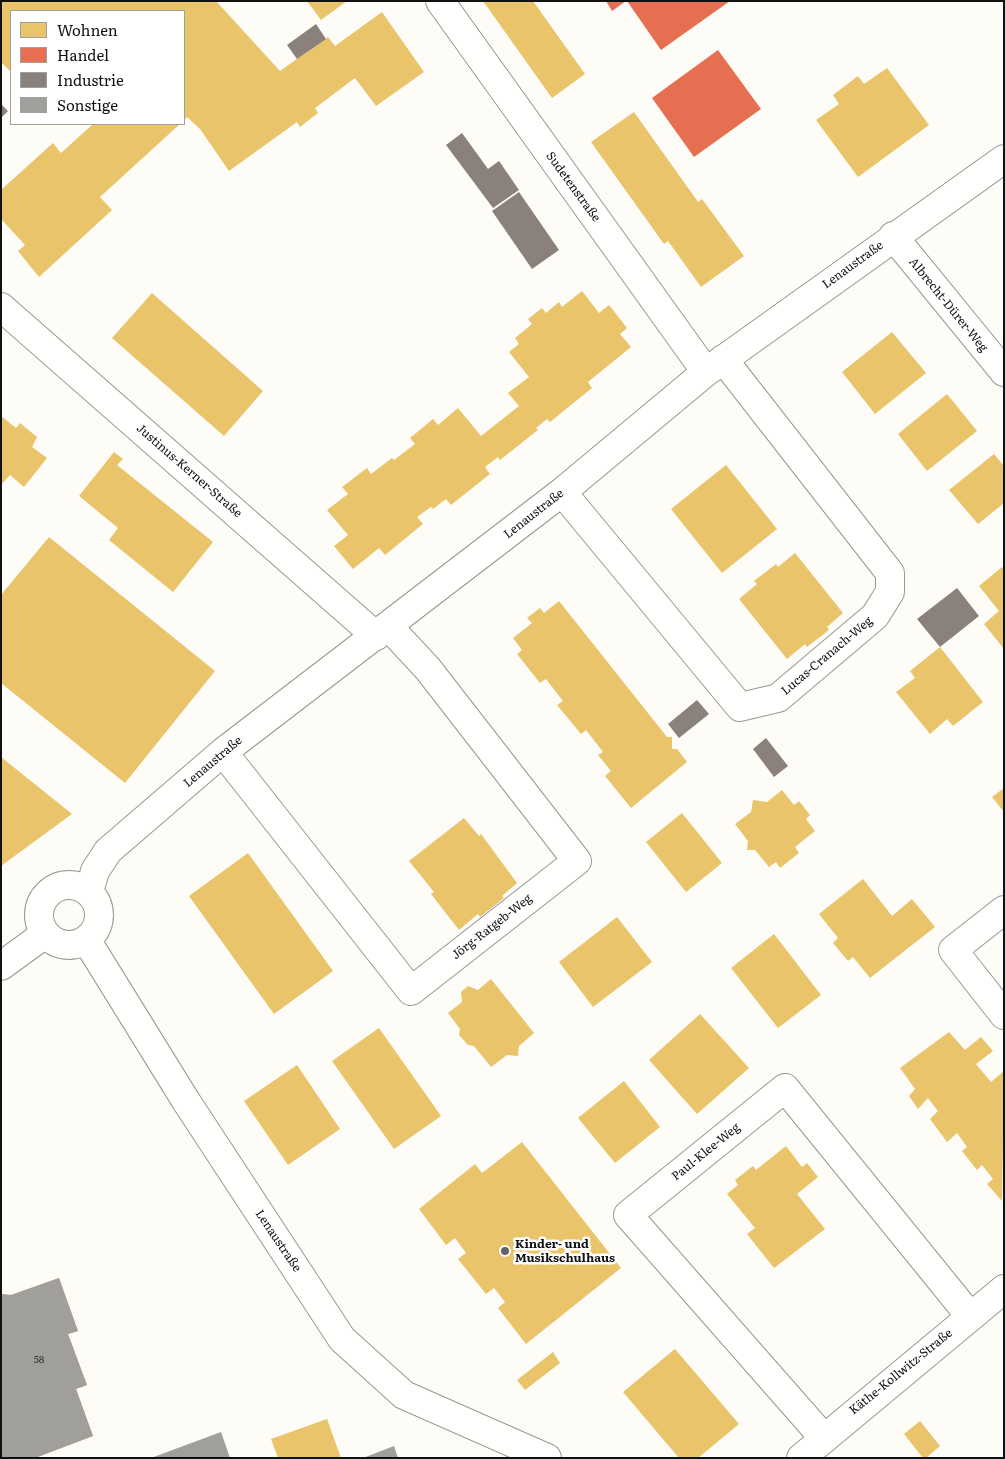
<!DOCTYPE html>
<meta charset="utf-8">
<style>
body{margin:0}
#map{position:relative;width:1005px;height:1459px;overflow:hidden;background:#fdfcf7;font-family:Literata,serif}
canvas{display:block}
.frame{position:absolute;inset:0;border:2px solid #111;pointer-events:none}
.legend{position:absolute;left:10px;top:10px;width:175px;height:115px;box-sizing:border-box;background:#fff;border:1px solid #a0a0a0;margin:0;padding:6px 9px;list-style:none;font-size:15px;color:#111}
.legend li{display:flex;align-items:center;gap:10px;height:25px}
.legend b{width:25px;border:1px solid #a0a0a0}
</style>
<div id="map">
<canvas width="1005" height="1459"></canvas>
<div class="frame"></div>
<ul class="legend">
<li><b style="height:14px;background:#e9c46a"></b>Wohnen</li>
<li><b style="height:14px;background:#e76f51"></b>Handel</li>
<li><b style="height:14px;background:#8a817c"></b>Industrie</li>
<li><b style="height:14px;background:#a19f9c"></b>Sonstige</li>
</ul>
</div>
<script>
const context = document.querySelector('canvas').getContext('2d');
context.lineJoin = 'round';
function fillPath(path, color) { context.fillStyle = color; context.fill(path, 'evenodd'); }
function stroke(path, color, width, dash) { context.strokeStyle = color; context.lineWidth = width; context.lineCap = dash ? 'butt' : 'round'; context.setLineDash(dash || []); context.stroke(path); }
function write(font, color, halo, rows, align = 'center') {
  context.font = font + ' Literata,serif'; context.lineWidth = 5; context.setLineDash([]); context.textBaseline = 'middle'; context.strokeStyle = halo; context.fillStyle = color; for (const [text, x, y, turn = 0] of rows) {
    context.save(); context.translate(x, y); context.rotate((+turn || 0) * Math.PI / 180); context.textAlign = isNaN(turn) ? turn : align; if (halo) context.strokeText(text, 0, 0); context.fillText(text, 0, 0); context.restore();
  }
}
const homes = new Path2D(`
 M 1,1 L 216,1 L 280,71 L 328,37 L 335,46 L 382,12 L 424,72 L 376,106 L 355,78 L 315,108 L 318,113 L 300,127 L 297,122 L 229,171 L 200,129 L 187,117 L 184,120 L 184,11 L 11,11 L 11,72 L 1,62 Z
 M 307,1 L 347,1 L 321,20 Z
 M 483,1 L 533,1 L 585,74 L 552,98 Z
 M 887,68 L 929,125 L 858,177 L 816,120 L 839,104 L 833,95 L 858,76 L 864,84 Z
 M 634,112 L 698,202 L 702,199 L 744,256 L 701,287 L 668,241 L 664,244 L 591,142 Z
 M 93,124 L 180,124 L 100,197 L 112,210 L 39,277 L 18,251 L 25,245 L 1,219 L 1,190 L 53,143 L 61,153 Z
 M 582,291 L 599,313 L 609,305 L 627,328 L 620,334 L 631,347 L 588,382 L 592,388 L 550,422 L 547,419 L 536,428 L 538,430 L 500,460 L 498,457 L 485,467 L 490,474 L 451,505 L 446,499 L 433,509 L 431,507 L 417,517 L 423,524 L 385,555 L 379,548 L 353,569 L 334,546 L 348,535 L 327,510 L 348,494 L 342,487 L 367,468 L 371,474 L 392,458 L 394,460 L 415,444 L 410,438 L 433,419 L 438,425 L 458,408 L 481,436 L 519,406 L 508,393 L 529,377 L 509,352 L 519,344 L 515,338 L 532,324 L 528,319 L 542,308 L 546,313 L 559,302 L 562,307 Z
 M 152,293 L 263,391 L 224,436 L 112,338 Z
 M 892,332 L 926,373 L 875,414 L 842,372 Z
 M 947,394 L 977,431 L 927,471 L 898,434 Z
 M 1,416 L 16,428 L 20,423 L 37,437 L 32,447 L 47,458 L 24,487 L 10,475 L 1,485 Z
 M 114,452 L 123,459 L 117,465 L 213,542 L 173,592 L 109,540 L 118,528 L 79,496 Z
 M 994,454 L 1004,466 L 1004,503 L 978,524 L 949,490 Z
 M 726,465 L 777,529 L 722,573 L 671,509 Z
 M 49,537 L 215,671 L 125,783 L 1,683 L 1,595 Z
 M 795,553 L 843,613 L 827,627 L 829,630 L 807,647 L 805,644 L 787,659 L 739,599 L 757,584 L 754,581 L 776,564 L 778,567 Z
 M 1002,567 L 1004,569 L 1004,649 L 984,624 L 999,611 L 979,586 Z
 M 559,601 L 667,737 L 672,737 L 672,749 L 677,749 L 687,762 L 631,808 L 605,776 L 611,771 L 598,755 L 603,752 L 586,730 L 581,734 L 557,705 L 563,701 L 546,679 L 540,683 L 517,654 L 522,650 L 513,638 L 532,623 L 527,618 L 540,608 L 544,613 Z
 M 940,647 L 983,702 L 953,726 L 947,719 L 930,734 L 896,692 L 915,678 L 910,671 Z
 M 1,757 L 72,814 L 1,866 Z
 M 1004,788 L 1004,812 L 992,797 Z
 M 782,790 L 794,805 L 799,801 L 810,815 L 806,819 L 815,831 L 795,847 L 799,853 L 780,868 L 776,862 L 769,867 L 755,850 L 747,850 L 748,841 L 735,824 L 751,812 L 753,800 L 767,802 Z
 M 682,813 L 722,863 L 686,892 L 646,842 Z
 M 464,818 L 479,836 L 481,834 L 517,883 L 502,896 L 504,898 L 480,917 L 478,914 L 459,930 L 431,894 L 434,892 L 409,861 Z
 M 248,853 L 333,971 L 274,1014 L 189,896 Z
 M 863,879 L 892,916 L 912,899 L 935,927 L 870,978 L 853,957 L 848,961 L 833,943 L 838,938 L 819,914 Z
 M 617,917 L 652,962 L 593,1007 L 559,962 Z
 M 774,934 L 821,995 L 778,1028 L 731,968 Z
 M 491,979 L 534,1033 L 519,1046 L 518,1056 L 507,1055 L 491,1067 L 474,1046 L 468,1045 L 459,1035 L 460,1029 L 448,1013 L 462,1002 L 461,992 L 468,986 L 478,990 Z
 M 700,1014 L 749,1068 L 697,1114 L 649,1060 Z
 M 379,1028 L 441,1116 L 394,1149 L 332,1061 Z
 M 949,1032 L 965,1050 L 981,1037 L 993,1051 L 976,1064 L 991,1082 L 1004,1071 L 1002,1201 L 987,1184 L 993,1179 L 982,1165 L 977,1170 L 962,1151 L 967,1147 L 957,1133 L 947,1142 L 930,1119 L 938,1111 L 928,1098 L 918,1109 L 909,1096 L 915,1089 L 900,1068 Z
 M 297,1065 L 340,1129 L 288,1165 L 244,1101 Z
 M 624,1081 L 660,1127 L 615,1163 L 578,1118 Z
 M 522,1142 L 621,1268 L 526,1344 L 498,1308 L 505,1302 L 494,1288 L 486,1294 L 458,1259 L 466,1253 L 455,1238 L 446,1245 L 419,1209 L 475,1164 L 482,1173 Z
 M 786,1146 L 802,1167 L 807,1163 L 818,1177 L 797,1194 L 825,1229 L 774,1268 L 747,1234 L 755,1228 L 727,1194 L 738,1185 L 735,1180 L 753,1166 L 756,1170 Z
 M 59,1278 L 78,1331 L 68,1334 L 87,1385 L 76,1389 L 93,1436 L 35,1458 L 1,1458 L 1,1294 L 11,1295 Z
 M 675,1349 L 739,1424 L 698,1458 L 679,1458 L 623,1392 Z
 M 553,1352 L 560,1363 L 525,1390 L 517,1380 Z
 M 327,1419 L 341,1458 L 278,1458 L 271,1439 Z
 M 920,1421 L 940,1446 L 926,1458 L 923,1458 L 904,1434 Z`);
const shops = new Path2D(`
 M 606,1 L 626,1 L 612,11 Z
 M 627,1 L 730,1 L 661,50 Z
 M 718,50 L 761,109 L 694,157 L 652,98 Z`);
const industry = new Path2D(`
 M 316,24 L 326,39 L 297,59 L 287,45 Z
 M 1,104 L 8,111 L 1,118 Z
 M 462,133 L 488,169 L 499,161 L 519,190 L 493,208 L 446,145 Z
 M 519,192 L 559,250 L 532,269 L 492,211 Z
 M 957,588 L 979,616 L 940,647 L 917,619 Z
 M 697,700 L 709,714 L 679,738 L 668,724 Z
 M 766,738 L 788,766 L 774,777 L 753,749 Z`);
const building = new Path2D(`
 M 59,1278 L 78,1331 L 68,1334 L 87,1385 L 76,1389 L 93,1436 L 35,1458 L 1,1458 L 1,1294 L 11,1295 Z
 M 221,1432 L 230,1458 L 151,1458 Z
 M 394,1446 L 398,1458 L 363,1458 Z`);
const minor = new Path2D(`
 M 440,1 L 706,372
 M 893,236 L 1004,372
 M 1,307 L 376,636
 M 562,492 L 740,707 L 778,698 L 875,616 L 890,592 L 890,573 L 723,359
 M 223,752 L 411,991 L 577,861 L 428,669 L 389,627
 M39 915a30 30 0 1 1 60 0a30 30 0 1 1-60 0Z
 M 89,892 L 95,871 L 108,851 L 223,752 L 562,492 L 706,372 L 1004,159
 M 1004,910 L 953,950 L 1004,1015
 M 87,941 L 186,1101 L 342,1339 L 404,1395 L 547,1458
 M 1,966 L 45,934
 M 823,1437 L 628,1215 L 785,1088 L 970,1316
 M 801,1458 L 1004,1289`);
const markers = [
 [505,1251,5,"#646362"]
];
const numberNames = [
 ["58",39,1360]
];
const streetNames = [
 ["Sudetenstraße",573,187,54],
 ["Lenaustraße",853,265,-36],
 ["Albrecht-Dürer-Weg",948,305,51],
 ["Justinus-Kerner-Straße",189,471,41],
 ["Lenaustraße",534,514,-38],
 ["Lucas-Cranach-Weg",827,656,-40],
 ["Lenaustraße",213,762,-40],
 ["Jörg-Ratgeb-Weg",492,927,-38],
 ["Paul-Klee-Weg",706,1152,-39],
 ["Lenaustraße",278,1241,56],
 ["Käthe-Kollwitz-Straße",901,1372,-39]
];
const poiNames = [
 ["Kinder- und",515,1244],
 ["Musikschulhaus",515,1258]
];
fillPath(homes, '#e9c46a');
fillPath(shops, '#e76f51');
fillPath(industry, '#8a817c');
fillPath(building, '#a19f9c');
stroke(minor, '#979795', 30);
stroke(minor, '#fffffe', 28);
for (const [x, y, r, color] of markers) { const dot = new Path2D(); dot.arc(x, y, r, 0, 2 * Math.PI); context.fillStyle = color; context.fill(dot); stroke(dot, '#fff', 2); }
write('10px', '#353434', null, numberNames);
write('12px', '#111', '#fff', streetNames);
write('bold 12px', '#111', '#fff', poiNames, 'left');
</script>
